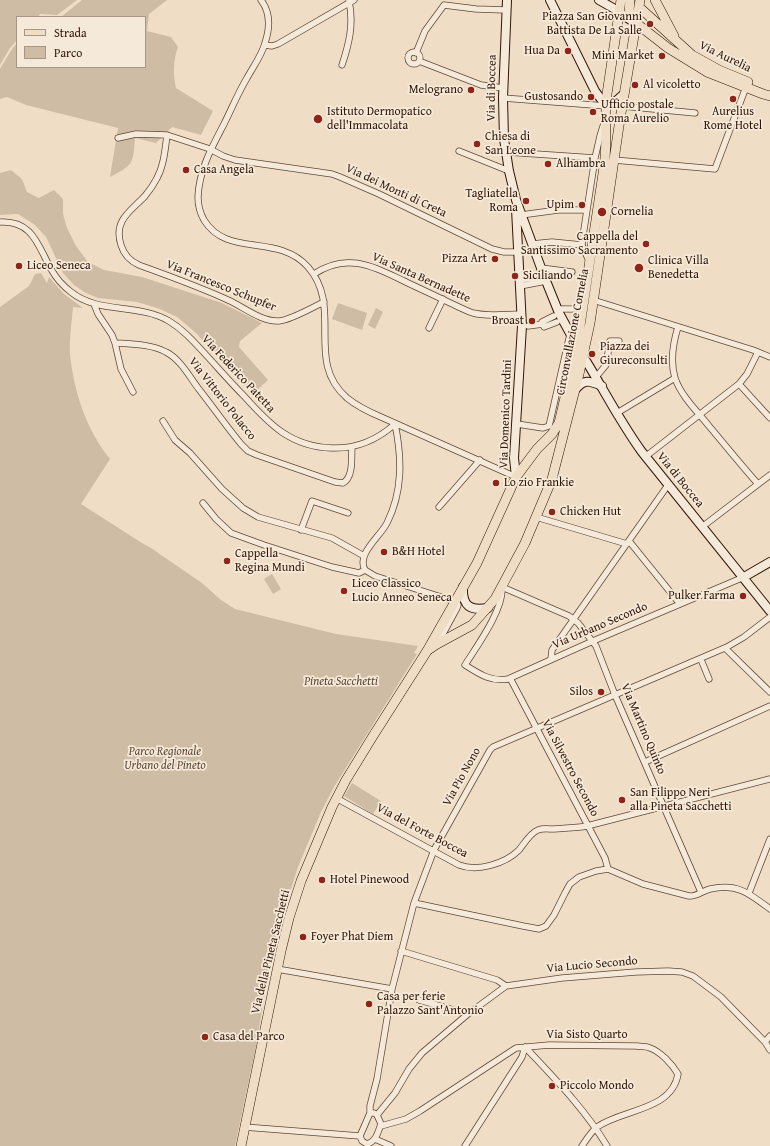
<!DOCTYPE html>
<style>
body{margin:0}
#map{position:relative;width:770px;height:1146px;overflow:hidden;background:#efdec5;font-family:"Gentium Book Plus",serif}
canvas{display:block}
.legend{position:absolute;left:16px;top:16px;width:130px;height:52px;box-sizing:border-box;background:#f5ead9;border:1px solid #a79585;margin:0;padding:5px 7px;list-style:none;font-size:12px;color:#331506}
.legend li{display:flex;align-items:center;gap:8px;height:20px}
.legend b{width:20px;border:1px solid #a79585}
</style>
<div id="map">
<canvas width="770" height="1146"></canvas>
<ul class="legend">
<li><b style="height:5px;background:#efdec5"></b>Strada</li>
<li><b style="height:11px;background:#cfbca5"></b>Parco</li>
</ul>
</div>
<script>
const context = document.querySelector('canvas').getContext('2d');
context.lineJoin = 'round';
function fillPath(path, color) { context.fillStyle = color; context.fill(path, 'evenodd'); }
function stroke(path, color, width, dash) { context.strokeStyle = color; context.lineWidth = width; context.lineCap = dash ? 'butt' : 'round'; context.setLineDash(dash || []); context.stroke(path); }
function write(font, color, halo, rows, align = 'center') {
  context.font = font + ' "Gentium Book Plus",serif'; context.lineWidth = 3.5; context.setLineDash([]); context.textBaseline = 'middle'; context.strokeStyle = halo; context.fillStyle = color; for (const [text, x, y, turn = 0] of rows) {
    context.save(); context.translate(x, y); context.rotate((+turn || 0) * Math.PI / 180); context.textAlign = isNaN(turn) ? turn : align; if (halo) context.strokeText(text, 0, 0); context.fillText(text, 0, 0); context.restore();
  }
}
const green = new Path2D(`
 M 0,0 L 77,0 L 57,15 L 40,14 L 38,17 L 17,17 L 17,40 L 10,48 L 0,65 Z
 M 82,0 L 167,0 L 149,14 L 147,31 L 171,37 L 178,47 C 173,61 173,74 176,88 L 213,111 L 201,135 L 172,127 L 156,143 L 135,138 C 133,165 133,165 110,177 L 118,128 L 26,105 L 7,97 L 0,99 L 0,69 L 12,49 L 17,43 L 17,67 L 145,67 L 145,17 L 61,17 Z
 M 11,170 L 22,179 L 27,192 L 39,198 L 54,190 L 63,199 L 63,214 L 67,228 L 76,246 L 88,262 L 104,270 L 142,277 L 222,303 L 262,323 L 240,341 L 239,347 L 268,380 L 252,395 L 196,333 L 177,317 L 160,309 L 137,302 L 98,298 L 86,293 L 74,285 L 63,273 L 46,237 L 35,225 L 18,214 L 0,215 L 0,173 Z
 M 41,273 L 47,283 L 49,277 L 64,294 L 83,308 L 73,307 C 72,322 69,339 70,354 C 74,392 86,429 110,459 L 81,504 L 142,543 L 151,548 L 202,583 L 221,600 L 235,609 L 336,634 L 418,646 L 414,653 L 417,654 L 334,787 L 321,812 L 298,867 L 280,924 L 268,975 L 256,1046 L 235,1146 L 0,1146 L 0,307 L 29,286 L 35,274 Z
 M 338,303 L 367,313 L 362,330 L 332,319 Z
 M 376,308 L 383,312 L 375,329 L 368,325 Z
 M 272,574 L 281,589 L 273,594 L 264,579 Z
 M 352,783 L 381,801 L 373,814 L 344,796 Z`);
const street = new Path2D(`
 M 261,0 C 271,13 270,28 265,43 C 262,55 253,67 247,78 C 238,93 232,108 224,124 C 212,147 199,170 198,197 C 198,205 200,213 204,220 C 227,258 278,233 308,267 C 344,308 304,361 347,398 C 357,406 369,412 381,417 L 516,477
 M 265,45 L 272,46 L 278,44 L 354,0
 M408 58a6 6 0 1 1 12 0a6 6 0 1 1-12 0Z
 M 416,53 L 425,31 L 444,5 L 476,9 L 506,10
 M 419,61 L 481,85 L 503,88
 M 342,65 C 349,44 354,24 349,1
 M 503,98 L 606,106
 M 622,106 L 695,113
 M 167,135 C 165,150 164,165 157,178 C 154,184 150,190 145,196 C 131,211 113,220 121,245 C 124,255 130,261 139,265 C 169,276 200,287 228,300 C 244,307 261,322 279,321 C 291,320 313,307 324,302
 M 118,138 L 136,134 L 167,135 L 210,149 L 223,156 L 235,160 L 332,174 L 340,177 L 379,194 L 492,249 L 504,252 L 518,252
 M 459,151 L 509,171
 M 506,152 L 595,158
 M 614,160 L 715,169 L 746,87
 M 521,215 L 558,210 L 584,210
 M 0,222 C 33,220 38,246 51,269 C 56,278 63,286 71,292 C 98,314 138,303 169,321 C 184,330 195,343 207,356 C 219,369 231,383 244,396 C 269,424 291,447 332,448 C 357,449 377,440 395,424
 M 532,244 L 552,242 L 582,245
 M 589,261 L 582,245 L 583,236 L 595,158 L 600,136 L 604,123
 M 541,268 L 572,272
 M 314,274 C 347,252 372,266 404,281 C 418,288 432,294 446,301 C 455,305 464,310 473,313 C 489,317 506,314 522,314
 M 520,280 L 544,276
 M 520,286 L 546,281
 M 593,300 L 753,350 L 770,357
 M 94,304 L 98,314 L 112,335 L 115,343 L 121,369 L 133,392
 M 558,309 L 575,309 L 583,303
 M 543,324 L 542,322 L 554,316
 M 528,326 L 543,324 L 544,327 L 557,322
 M 678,327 C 673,343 670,361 675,378 C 681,396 697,411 709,426 C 725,445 741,465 758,484
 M 429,328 L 443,299
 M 115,343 C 131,344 151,344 166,352 C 180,359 189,376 198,388 C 213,407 226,426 241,444 L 248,451 L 257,455 L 335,482 L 343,483 C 354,477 351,457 352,447
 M 596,377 L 606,365 L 610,341 L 619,341
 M 739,384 L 770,418
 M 617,413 L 675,378
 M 163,421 L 175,440 L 190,453 L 222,489 L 243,508 L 258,517 L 332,538 L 364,556
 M 517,424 L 543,428 L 549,426 L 570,334
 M 645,457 L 739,384 L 747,374 L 758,352
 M 203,503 L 216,519 L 231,533 L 264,545 L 332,567 L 359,573 L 365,570
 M 439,507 L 480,460
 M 536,517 L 627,544
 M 702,527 L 770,475
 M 301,530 L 312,501 L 348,513
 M 629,541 L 680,604
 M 365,570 C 356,554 380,537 387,523 C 403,491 402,458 395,424
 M 365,570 L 375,576 L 457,602 L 458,605 L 457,608 L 438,643
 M 725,648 L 770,692
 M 551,659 L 552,650 L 668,485
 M 702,662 L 709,679
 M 510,678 L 605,858 L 608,869
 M 645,762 L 770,706
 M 336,798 L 459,865 C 477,872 505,864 519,850 C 524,844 530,833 538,830 C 543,828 549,829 553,829 C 565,828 576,828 587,826 L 770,779
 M 701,892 L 615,695 L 596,646 L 578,623 L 569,616 L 502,587 C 504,609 477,646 465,665 C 479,674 491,682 508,679 L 593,641 L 744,577
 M 749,893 L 770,839
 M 414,903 L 523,926 L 539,929 L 546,926 L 554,915 L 565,893 L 570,884 L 579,877 L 596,871 L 608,869 L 643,884 L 689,896 C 696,897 702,891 710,889 C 737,883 749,893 770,909
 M 401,951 L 497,980 L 506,986 L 562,978 L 636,972 L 668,971 L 682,972 L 693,976 L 721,997 L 765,1042 L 770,1050
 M 277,969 L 392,989
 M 419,1000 L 468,1014
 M 765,1042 L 770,1036
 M 525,1047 C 554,1078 585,1109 607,1146
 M 370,1113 L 370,1106 L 377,1079 L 392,989 L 414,903 L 434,850 L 490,750 L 493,747 L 727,647 L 744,637 L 770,617
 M 370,1113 L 374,1113 L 377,1115 L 381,1124 C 378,1132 376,1142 367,1144 L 362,1141 L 360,1136 Z
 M 377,1115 L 395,1093 L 409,1069 L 422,1053 L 468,1014 L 506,986
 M 381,1126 L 406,1119 L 420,1111 L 516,1048 L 549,1045 L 637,1046 C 641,1047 646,1046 650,1048 C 661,1052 672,1064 678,1074 C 672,1111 622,1109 597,1127 C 591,1132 586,1140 582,1146
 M 244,1127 L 360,1136
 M 375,1139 L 391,1146
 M 465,1146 L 522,1057 L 525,1047`);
const secondary = new Path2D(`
 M 507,0 L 503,98 L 504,139 L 509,171 L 516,200 L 544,276 L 559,313 L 577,346
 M 550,0 L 595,91 L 606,106 L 615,102 L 624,94
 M 599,0 L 613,8 L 635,23
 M 583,356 C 603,388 620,422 642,452 L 770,611
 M 575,390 C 584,378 590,381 602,386
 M 516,477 L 514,458 L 522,326 L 516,209
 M 744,577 L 770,562
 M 463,587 C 462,606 470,611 488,608`);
const primary = new Path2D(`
 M 630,0 L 629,12 L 636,23 L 668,48 L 707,72 L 763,94 L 770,96
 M 655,0 L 674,36
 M 639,7 L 692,55 L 719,70 L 748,82
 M 428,650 L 437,644 L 472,625 L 495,599 L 525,543 L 552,479 L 579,374 L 590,323 L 620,119 L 640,0
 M 241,1146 L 281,951 L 289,918 L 301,881 L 332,807 L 346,780 L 373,736 L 427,651 L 477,563 L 516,477 L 537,449 L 552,434 L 559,423 L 577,346 L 604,167 C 608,141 604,118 607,94 L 621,0`);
const markers = [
 [650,24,4,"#8f2418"],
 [568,51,4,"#8f2418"],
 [662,56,4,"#8f2418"],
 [635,85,4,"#8f2418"],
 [471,90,4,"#8f2418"],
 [591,97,4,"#8f2418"],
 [733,99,4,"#8f2418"],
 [593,112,4,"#8f2418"],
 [318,119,5,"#8f2418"],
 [477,144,4,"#8f2418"],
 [548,164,4,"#8f2418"],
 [186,170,4,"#8f2418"],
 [526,201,4,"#8f2418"],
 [582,205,4,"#8f2418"],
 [602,212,5,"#8f2418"],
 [646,244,4,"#8f2418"],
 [495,259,4,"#8f2418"],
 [19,266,4,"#8f2418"],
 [639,268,5,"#8f2418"],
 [515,276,4,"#8f2418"],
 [532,321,4,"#8f2418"],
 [592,354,4,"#8f2418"],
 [496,483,4,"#8f2418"],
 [552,512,4,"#8f2418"],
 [384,552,4,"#8f2418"],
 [227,561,4,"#8f2418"],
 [344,591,4,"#8f2418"],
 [743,596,4,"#8f2418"],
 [601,692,4,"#8f2418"],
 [622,800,4,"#8f2418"],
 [322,880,4,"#8f2418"],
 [303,937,4,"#8f2418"],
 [369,1004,4,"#8f2418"],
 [205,1037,4,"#8f2418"],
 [552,1086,4,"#8f2418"]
];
const poiNames = [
 ["Piazza San Giovanni",642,17,"right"],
 ["Battista De La Salle",642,31,"right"],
 ["Hua Da",560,51,"right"],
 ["Mini Market",654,56,"right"],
 ["Al vicoletto",643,85],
 ["Melograno",463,90,"right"],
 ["Gustosando",583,97,"right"],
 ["Ufficio postale",601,105],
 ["Roma Aurelio",601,119],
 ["Istituto Dermopatico",327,112],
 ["dell'Immacolata",327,126],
 ["Aurelius",733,112,"center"],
 ["Rome Hotel",733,126,"center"],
 ["Chiesa di",485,137],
 ["San Leone",485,151],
 ["Alhambra",556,164],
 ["Casa Angela",194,170],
 ["Tagliatella",518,194,"right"],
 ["Roma",518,208,"right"],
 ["Upim",574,205,"right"],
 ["Cornelia",611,212],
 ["Cappella del",638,237,"right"],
 ["Santissimo Sacramento",638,251,"right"],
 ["Pizza Art",487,259,"right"],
 ["Clinica Villa",648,261],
 ["Benedetta",648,275],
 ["Liceo Seneca",27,266],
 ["Siciliando",523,276],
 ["Broast",524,321,"right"],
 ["Piazza dei",600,347],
 ["Giureconsulti",600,361],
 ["Lo zio Frankie",504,483],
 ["Chicken Hut",560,512],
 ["B&H Hotel",392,552],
 ["Cappella",235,554],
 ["Regina Mundi",235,568],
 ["Liceo Classico",352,584],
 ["Lucio Anneo Seneca",352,598],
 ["Pulker Farma",735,596,"right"],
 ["Silos",593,692,"right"],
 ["San Filippo Neri",630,793],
 ["alla Pineta Sacchetti",630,807],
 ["Hotel Pinewood",330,880],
 ["Foyer Phat Diem",311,937],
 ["Casa per ferie",377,997],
 ["Palazzo Sant'Antonio",377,1011],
 ["Casa del Parco",213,1037],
 ["Piccolo Mondo",560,1086]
];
const streetNames = [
 ["Via Aurelia",725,57,26],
 ["Via di Boccea",492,88,-89],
 ["Via dei Monti di Creta",396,191,25],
 ["Via Santa Bernadette",421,278,24],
 ["Via Francesco Schupfer",221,286,22],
 ["Circonvallazione Cornelia",573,332,-79],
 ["Via Federico Patetta",238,374,47],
 ["Via Vittorio Polacco",222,399,52],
 ["Via Domenico Tardini",506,414,-88],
 ["Via di Boccea",680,480,51],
 ["Via Urbano Secondo",600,626,-23],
 ["Via Martino Quinto",643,729,67],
 ["Via Silvestro Secondo",570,768,62],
 ["Via Pio Nono",462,777,-61],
 ["Via del Forte Boccea",422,831,28],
 ["Via della Pineta Sacchetti",271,952,-76],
 ["Via Lucio Secondo",592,965,-5],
 ["Via Sisto Quarto",587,1035]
];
const parkNames = [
 ["Pineta Sacchetti",341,682],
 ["Parco Regionale",165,752],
 ["Urbano del Pineto",165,766]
];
fillPath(green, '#cfbca5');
stroke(street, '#624736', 7);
stroke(secondary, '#331506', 10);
stroke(primary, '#331506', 10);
stroke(street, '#f5ead9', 5.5);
stroke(secondary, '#f5ead9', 8);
stroke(primary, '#efdec5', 9);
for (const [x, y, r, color] of markers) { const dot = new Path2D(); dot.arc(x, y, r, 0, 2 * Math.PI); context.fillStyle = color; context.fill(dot); stroke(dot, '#f5ead9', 1.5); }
write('12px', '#331506', '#f5ead9', poiNames, 'left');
write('12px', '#331506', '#f5ead9', streetNames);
write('italic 12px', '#624736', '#f5ead9', parkNames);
</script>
